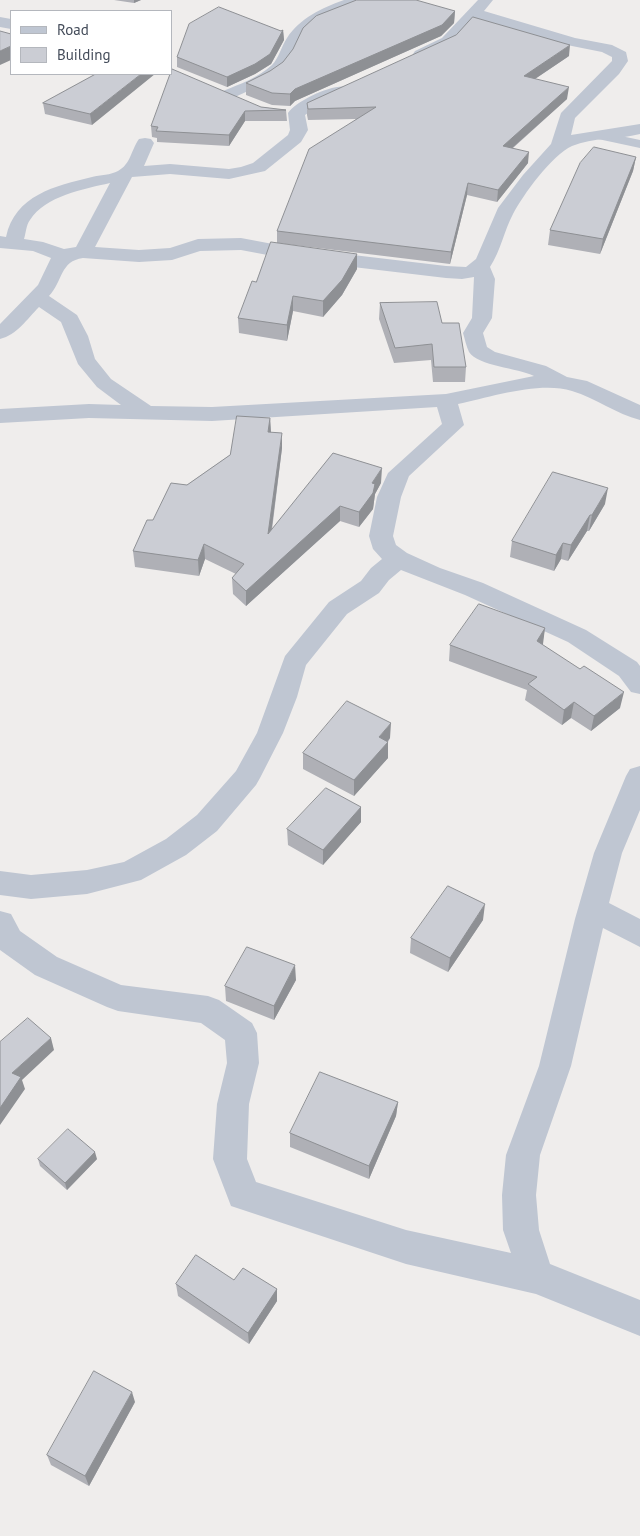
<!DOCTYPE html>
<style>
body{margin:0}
#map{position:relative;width:640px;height:1536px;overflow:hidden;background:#efedec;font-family:"PT Sans",sans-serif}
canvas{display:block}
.legend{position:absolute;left:10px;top:10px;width:162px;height:65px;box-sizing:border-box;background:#fff;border:1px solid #b4b7bd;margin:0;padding:6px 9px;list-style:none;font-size:15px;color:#444c5a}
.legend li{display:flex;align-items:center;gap:10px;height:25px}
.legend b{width:25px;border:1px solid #b4b7bd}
</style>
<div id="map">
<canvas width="640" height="1536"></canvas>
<ul class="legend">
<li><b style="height:6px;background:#bfc6d2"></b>Road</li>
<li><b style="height:14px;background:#cbcdd4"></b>Building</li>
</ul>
</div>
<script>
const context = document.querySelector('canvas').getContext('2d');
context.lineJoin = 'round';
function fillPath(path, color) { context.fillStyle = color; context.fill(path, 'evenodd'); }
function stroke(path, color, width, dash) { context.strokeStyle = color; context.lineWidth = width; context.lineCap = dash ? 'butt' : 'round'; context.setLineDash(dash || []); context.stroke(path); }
const lane = new Path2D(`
 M 602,132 L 640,140 L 640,148 L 598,139 L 596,136 L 598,133 Z`);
const street = new Path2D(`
 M 344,0 L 367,0 L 365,3 L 338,13 L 312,29 L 301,40 L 286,69 L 272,80 L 235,97 L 223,97 L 221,94 L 223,91 C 240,84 258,78 272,65 C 279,58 281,47 287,38 C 300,18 322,8 344,0 Z
 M 478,0 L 493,0 L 484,11 L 575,38 L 612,45 L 626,52 L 628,61 L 619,74 L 575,118 L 571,135 L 640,124 L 640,134 C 618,140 593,137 572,146 C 552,155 523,195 513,214 C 504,231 501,250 490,267 L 495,279 L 492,318 L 483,333 L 487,347 L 495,352 L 546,366 L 567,377 L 587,381 L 640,405 L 640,420 C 616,414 596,398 572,391 C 540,381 491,397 458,404 L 464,425 L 409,476 L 401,497 L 393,536 L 396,545 L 407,553 L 440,568 L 483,583 L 586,630 L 637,662 L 640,666 L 640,694 L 631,692 L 619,676 L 568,642 L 465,595 L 401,570 L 389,580 L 379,593 L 347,614 L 306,665 L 297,697 L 283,733 L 260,778 L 256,785 L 217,831 L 186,855 L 141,880 L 87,894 L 31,899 L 0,895 L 0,871 L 31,875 L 87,870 L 124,862 L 166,839 L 197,815 L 236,771 L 257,733 L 285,656 L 329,602 L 361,581 L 371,568 L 382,559 L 373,549 L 369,536 L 377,497 L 388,473 L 442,424 L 437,407 L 212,421 L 89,418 L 0,423 L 0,409 L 89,404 L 121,405 L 97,387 L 78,364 L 61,322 L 39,307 C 27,319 17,335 0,339 L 0,324 L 38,285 L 51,258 L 33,251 L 0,248 L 0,236 L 6,237 C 15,195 55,186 92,177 C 100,175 111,175 118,171 C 131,164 131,150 139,139 L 145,138 L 151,139 L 154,143 L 144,166 L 170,164 L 229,169 L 241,167 L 253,163 L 288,135 L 290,130 L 288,113 C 296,101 333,83 347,87 L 349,90 L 347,93 L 320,105 L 305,115 L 308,130 L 301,142 L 265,171 L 229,179 L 170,174 L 132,177 L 95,247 L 139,250 L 170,248 L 198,239 L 241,238 L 294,248 L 446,266 L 466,267 L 476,259 L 498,208 L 523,175 L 551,144 L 561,113 L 612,61 L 612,57 L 602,52 L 567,45 L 478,19 C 465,34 437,63 415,57 L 413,54 L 415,51 L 442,38 ZM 110,183 L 76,247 L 64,249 L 43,242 L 24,239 C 26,233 26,225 30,220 C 45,196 84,189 110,183 ZM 241,250 L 294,260 L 446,278 L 462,279 L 474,277 L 472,318 L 463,333 C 465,339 466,346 469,352 C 478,366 518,368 534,376 L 446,394 L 212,407 L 151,406 L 111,379 L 95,359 L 88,336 L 77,315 L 49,296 C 63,281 60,261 83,258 L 139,262 L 172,260 L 200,251 Z
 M 0,17 L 11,19 L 11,29 L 0,27 Z
 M 640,766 L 640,810 L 622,853 L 609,903 L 640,919 L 640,947 L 603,928 L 571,1066 L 540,1155 L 536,1195 L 539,1230 L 550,1264 L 640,1300 L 640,1336 L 536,1294 L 406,1264 L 231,1206 L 213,1159 L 217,1104 L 227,1063 L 225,1040 L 201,1023 L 118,1011 L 107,1007 L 35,975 L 0,950 L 0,911 L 11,914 L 20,931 L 57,957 L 121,985 L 208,996 L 219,1000 L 252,1023 L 257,1033 L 259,1063 L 249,1104 L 247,1159 L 256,1182 L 406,1230 L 511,1253 L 503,1230 L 502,1195 L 506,1155 L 539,1066 L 575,919 L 594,853 L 626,776 L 630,769 Z`);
const wall = new Path2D(`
 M 114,0 L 141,0 L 134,3 Z
 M 455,11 L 454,23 L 441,36 L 295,101 L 290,106 L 272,105 L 246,95 L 246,83 Z
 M 283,30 L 284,40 L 271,64 L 255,74 L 227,87 L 177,67 L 177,57 Z
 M 569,56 L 535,79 L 567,99 L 513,148 L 528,163 L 497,202 L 467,195 L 450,264 L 277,243 L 277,231 L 356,119 L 308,120 L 307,115 L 307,103 Z
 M 96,74 L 92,125 L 45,114 L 43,103 Z
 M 261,107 L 286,110 L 287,121 L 245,121 L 229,146 L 157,142 L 157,138 L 152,137 L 151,126 Z
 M 636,157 L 633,171 L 600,254 L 548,245 L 550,230 Z
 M 357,269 L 342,295 L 323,317 L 293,311 L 287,341 L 239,333 L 238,318 L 256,282 Z
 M 380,303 L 442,323 L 466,367 L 465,382 L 433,382 L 431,360 L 394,363 L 379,319 Z
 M 270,418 L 271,433 L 282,448 L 272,530 L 381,483 L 375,494 L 373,509 L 359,527 L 340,521 L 246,606 L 233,594 L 232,578 L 236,574 L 205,559 L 199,576 L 135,567 L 133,551 L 187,485 L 230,455 Z
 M 605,504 L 589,531 L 587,531 L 568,561 L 561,559 L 554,571 L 510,557 L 512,541 Z
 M 545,628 L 542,645 L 620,708 L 591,731 L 571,718 L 562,725 L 525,700 L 527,690 L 449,661 L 450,645 Z
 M 390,738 L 388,742 L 388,758 L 354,796 L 303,769 L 303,753 Z
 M 361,807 L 361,822 L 323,865 L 288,845 L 287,829 Z
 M 483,920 L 448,972 L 410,953 L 411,938 Z
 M 296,980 L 274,1020 L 226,1001 L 225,986 Z
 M 398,1102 L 396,1116 L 369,1179 L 290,1147 L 290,1133 Z
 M 38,1159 L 97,1159 L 67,1190 L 40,1166 Z
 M 234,1280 L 277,1289 L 277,1301 L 249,1344 L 178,1296 L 176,1284 Z
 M 135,1402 L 89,1486 L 51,1465 L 47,1455 Z`);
const shadedWall = new Path2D(`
 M 134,0 L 141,0 L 134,3 Z
 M 455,11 L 454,23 L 441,36 L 295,101 L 290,106 L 290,94 L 295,89 Z
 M 283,30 L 284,40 L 271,64 L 255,74 L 227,87 L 227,77 Z
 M 570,45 L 569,56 L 523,87 L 524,76 Z
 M 11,46 L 11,60 L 0,65 L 0,51 Z
 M 141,74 L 155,74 L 92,125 L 90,114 Z
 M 569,87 L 567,99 L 502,157 L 503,146 Z
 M 245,111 L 245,121 L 229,146 L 229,135 Z
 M 529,152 L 528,163 L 497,202 L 498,190 Z
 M 636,157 L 633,171 L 600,254 L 603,239 Z
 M 468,183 L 467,195 L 450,264 L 451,252 Z
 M 357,254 L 357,269 L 342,295 L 323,317 L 323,301 Z
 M 293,296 L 293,311 L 287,341 L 287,325 Z
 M 270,418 L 271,433 L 268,432 Z
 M 282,433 L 282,448 L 269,549 L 268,534 Z
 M 382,468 L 381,483 L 375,494 L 373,509 L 359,527 L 359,512 L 372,483 Z
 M 608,488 L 605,504 L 589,531 L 592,515 Z
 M 340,506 L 340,521 L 246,606 L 246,591 Z
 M 590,515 L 587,531 L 568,561 L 571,545 Z
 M 563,543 L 561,559 L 554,571 L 556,555 Z
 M 204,544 L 205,559 L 199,576 L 198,560 Z
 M 545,628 L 543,644 L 534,657 L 537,641 Z
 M 624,692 L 620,708 L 591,731 L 594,716 Z
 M 574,702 L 571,718 L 562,725 L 564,710 Z
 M 391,723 L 390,738 L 378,753 L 379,737 Z
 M 388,742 L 388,758 L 354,796 L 354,780 Z
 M 361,807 L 361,822 L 323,865 L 323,850 Z
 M 485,904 L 483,920 L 448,972 L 450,958 Z
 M 295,965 L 296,980 L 274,1020 L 274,1006 Z
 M 51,1038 L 54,1050 L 22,1080 L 25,1089 L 0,1125 L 0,1108 L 12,1073 Z
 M 398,1102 L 396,1116 L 369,1179 L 369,1166 Z
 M 95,1152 L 97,1159 L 67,1190 L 65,1183 Z
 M 277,1289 L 277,1301 L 249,1344 L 248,1333 Z
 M 132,1392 L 135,1402 L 89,1486 L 85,1476 Z`);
const building = new Path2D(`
 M 357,0 L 416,0 L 455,11 L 442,25 L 295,89 L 290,94 L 272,93 L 246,83 L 270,71 L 283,62 L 293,49 L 303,28 L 316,16 Z
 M 219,7 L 281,31 L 283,30 L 270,54 L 255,64 L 227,77 L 177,57 L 189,24 Z
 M 473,17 L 570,45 L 524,76 L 569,87 L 503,146 L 529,152 L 498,190 L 468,183 L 451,252 L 277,231 L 309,149 L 376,107 L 308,109 L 307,103 L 456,35 Z
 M 0,31 L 11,34 L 11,46 L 0,51 Z
 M 172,69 L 261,107 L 286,110 L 245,111 L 229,135 L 156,131 L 158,127 L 151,126 L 170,74 L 171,74 Z
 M 96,74 L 141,74 L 90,114 L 43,103 Z
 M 594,147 L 636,157 L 603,239 L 550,230 L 580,163 Z
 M 271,242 L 357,254 L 342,280 L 323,301 L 293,296 L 287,325 L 238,318 L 252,281 L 256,282 Z
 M 437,302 L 442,323 L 459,323 L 466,367 L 434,367 L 432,344 L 395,348 L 380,303 Z
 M 237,416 L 270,418 L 268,432 L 282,433 L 268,534 L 333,453 L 382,468 L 372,483 L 375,484 L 373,493 L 359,512 L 340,506 L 246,591 L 232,578 L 244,564 L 204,544 L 198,560 L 133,551 L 147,520 L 153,520 L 171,483 L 187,485 L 230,455 Z
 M 553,472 L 608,488 L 592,515 L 590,515 L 571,545 L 563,543 L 556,555 L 512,541 Z
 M 479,604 L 545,628 L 537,641 L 580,669 L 584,666 L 624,692 L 594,716 L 574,702 L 564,710 L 528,684 L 537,677 L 450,645 Z
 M 347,701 L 391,723 L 379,737 L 388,742 L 354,780 L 303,753 Z
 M 326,788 L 361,807 L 323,850 L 287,829 Z
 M 448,886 L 485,904 L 450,958 L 411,938 Z
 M 247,947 L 295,965 L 274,1006 L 225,986 Z
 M 28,1018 L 51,1038 L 12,1073 L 21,1077 L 0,1108 L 0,1042 Z
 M 320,1072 L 398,1102 L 369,1166 L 290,1133 Z
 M 68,1129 L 95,1152 L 65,1183 L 38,1159 Z
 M 196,1255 L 234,1280 L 243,1268 L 277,1289 L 248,1333 L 176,1284 Z
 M 94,1371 L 132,1392 L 85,1476 L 47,1455 Z`);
fillPath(lane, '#bfc6d2');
fillPath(street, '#bfc6d2');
fillPath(wall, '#afb0b6');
fillPath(shadedWall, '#8e9094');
fillPath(building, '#cbcdd4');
stroke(building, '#8e9094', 1);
</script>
